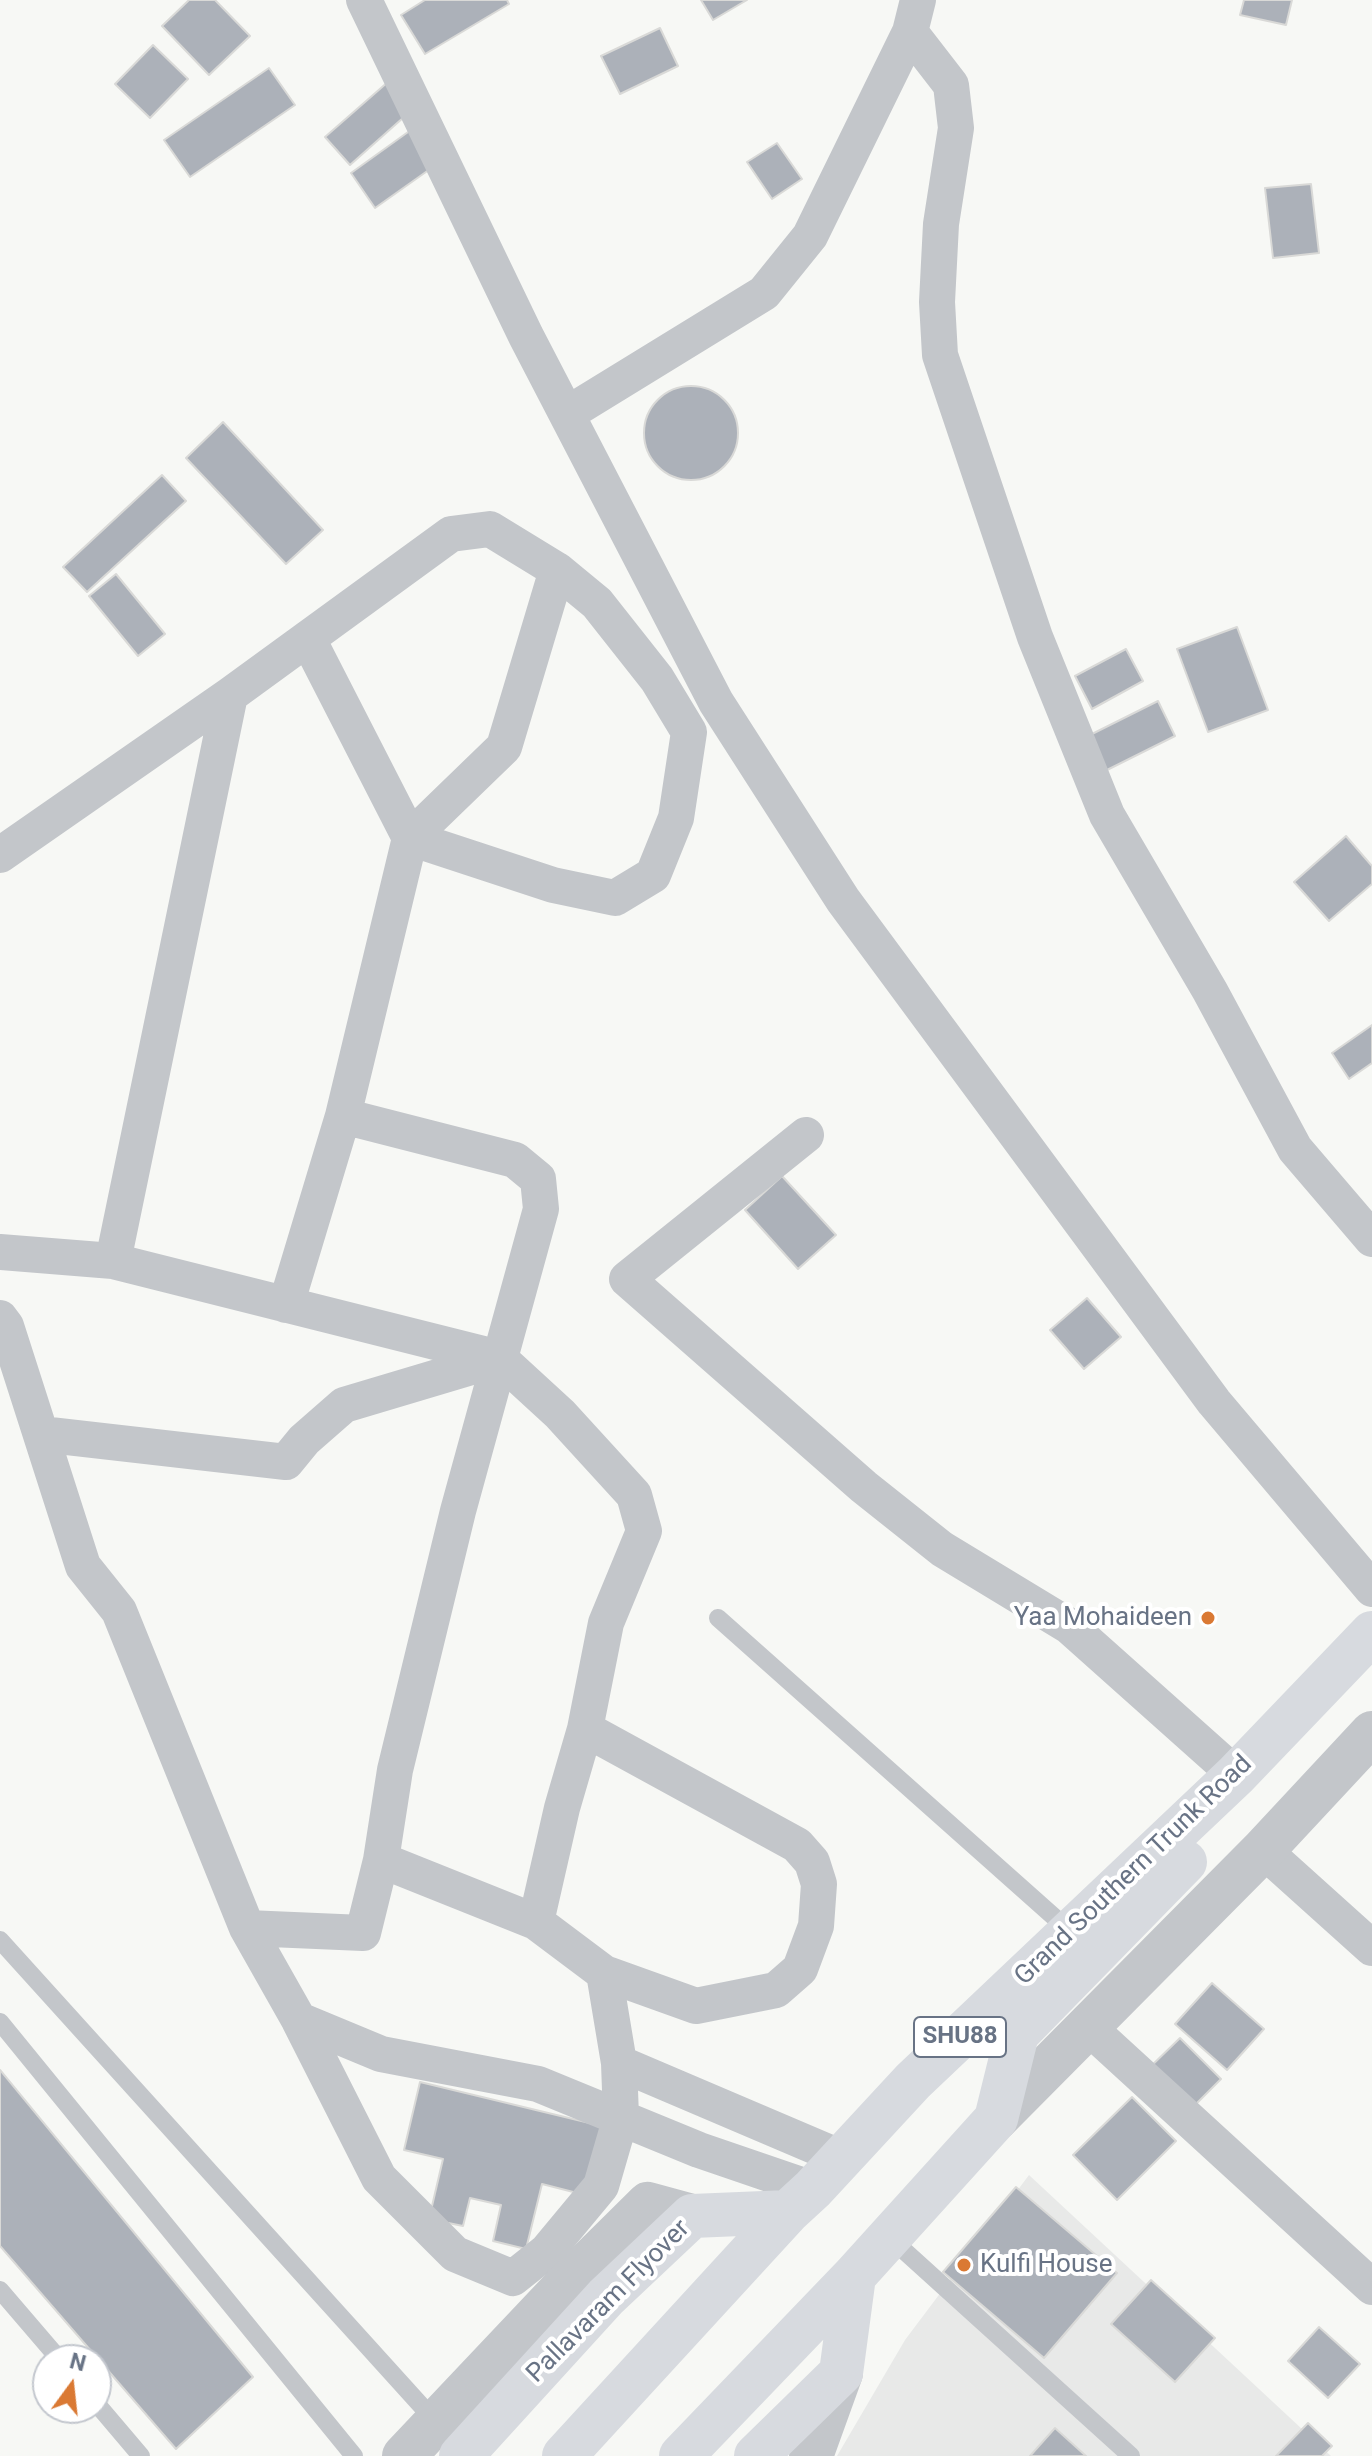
<!DOCTYPE html>
<style>
body{margin:0}
#map{position:relative;width:1372px;height:2456px;overflow:hidden;background:#f7f8f5;font-family:Roboto,sans-serif}
canvas{display:block}
.north{position:absolute;left:32px;top:2344px;width:80px;height:80px;box-sizing:border-box;background:#fff;border:2px solid #c3c7ce;border-radius:50%;rotate:15deg;font-size:22px;font-weight:700;line-height:32px;text-align:center;color:#687385}
.north::after{content:'';display:block;margin:auto;width:28px;height:36px;background:#da7933;clip-path:polygon(50% 0,100% 100%,50% 72%,0 100%)}
</style>
<div id="map">
<canvas width="1372" height="2456"></canvas>
<div class="north">N</div>
</div>
<script>
const context = document.querySelector('canvas').getContext('2d');
context.lineJoin = 'round';
function fillPath(path, color) { context.fillStyle = color; context.fill(path, 'evenodd'); }
function stroke(path, color, width, dash) { context.strokeStyle = color; context.lineWidth = width; context.lineCap = dash ? 'butt' : 'round'; context.setLineDash(dash || []); context.stroke(path); }
function write(font, color, halo, rows, align = 'center') {
  context.font = font + ' Roboto,sans-serif'; context.lineWidth = 8; context.setLineDash([]); context.textBaseline = 'middle'; context.strokeStyle = halo; context.fillStyle = color; for (const [text, x, y, turn = 0] of rows) {
    context.save(); context.translate(x, y); context.rotate((+turn || 0) * Math.PI / 180); context.textAlign = isNaN(turn) ? turn : align; if (halo) context.strokeText(text, 0, 0); context.fillText(text, 0, 0); context.restore();
  }
}
const built = new Path2D(`
 M 1029,2175 L 1331,2456 L 837,2456 L 905,2340 Z`);
const building = new Path2D(`
 M 189,0 L 215,0 L 250,36 L 209,75 L 162,26 Z
 M 425,0 L 507,0 L 509,4 L 425,54 L 401,15 Z
 M 701,0 L 747,0 L 713,20 Z
 M 1244,0 L 1292,0 L 1286,25 L 1240,15 Z
 M 660,28 L 678,66 L 620,94 L 601,56 Z
 M 153,45 L 188,79 L 150,118 L 115,84 Z
 M 269,68 L 295,105 L 190,177 L 164,140 Z
 M 389,81 L 413,109 L 350,165 L 325,137 Z
 M 415,127 L 440,162 L 375,208 L 351,173 Z
 M 777,143 L 802,179 L 772,199 L 747,162 Z
 M 1311,184 L 1319,253 L 1273,258 L 1265,188 Z
 M644 433a47 47 0 1 1 94 0a47 47 0 1 1-94 0Z
 M 223,422 L 323,530 L 286,564 L 186,458 Z
 M 162,475 L 186,501 L 87,592 L 63,567 Z
 M 116,574 L 165,634 L 138,656 L 89,596 Z
 M 1237,627 L 1268,710 L 1208,732 L 1177,649 Z
 M 1126,649 L 1143,681 L 1092,709 L 1075,676 Z
 M 1158,701 L 1175,736 L 1101,773 L 1084,738 Z
 M 1346,836 L 1372,866 L 1372,884 L 1329,921 L 1294,882 Z
 M 1372,1025 L 1372,1063 L 1349,1079 L 1332,1053 Z
 M 782,1176 L 836,1235 L 798,1269 L 745,1210 Z
 M 1087,1298 L 1121,1337 L 1084,1369 L 1050,1330 Z
 M 1212,1983 L 1264,2029 L 1227,2070 L 1175,2024 Z
 M 1180,2038 L 1221,2079 L 1188,2112 L 1146,2071 Z
 M 0,2070 L 253,2377 L 176,2449 L 0,2246 Z
 M 420,2082 L 602,2126 L 585,2195 L 542,2184 L 526,2249 L 493,2241 L 501,2205 L 470,2198 L 463,2226 L 429,2219 L 443,2159 L 404,2150 Z
 M 1132,2097 L 1176,2141 L 1117,2200 L 1073,2155 Z
 M 1016,2187 L 1117,2273 L 1044,2358 L 943,2272 Z
 M 1151,2280 L 1215,2338 L 1175,2382 L 1111,2324 Z
 M 1319,2327 L 1360,2364 L 1328,2398 L 1288,2361 Z
 M 1308,2423 L 1332,2446 L 1322,2456 L 1276,2456 Z
 M 1055,2428 L 1086,2456 L 1030,2456 Z`);
const service = new Path2D(`
 M 718,1618 L 1071,1932
 M 0,1940 L 436,2422
 M 0,2022 L 354,2456
 M 889,2237 L 1131,2456
 M 0,2290 L 60,2360
 M 96,2403 L 141,2456`);
const minor = new Path2D(`
 M 364,0 L 526,336 L 716,702 L 843,900 L 1214,1402 L 1372,1589
 M 910,32 L 951,85 L 956,128 L 941,224 L 937,302 L 940,355 L 1035,637 L 1107,815 L 1210,991 L 1295,1149 L 1372,1239
 M 567,414 L 764,293 L 810,236 L 910,32 L 918,0
 M 308,639 L 410,838 L 504,747 L 557,570
 M 0,855 L 230,695 L 451,534 L 490,529 L 557,570 L 597,603 L 657,679 L 689,732 L 676,818 L 653,875 L 615,898 L 553,885 L 410,838 L 343,1116 L 515,1160 L 538,1179 L 541,1209 L 458,1511 L 395,1770 L 381,1860 L 363,1933 L 247,1928
 M 806,1135 L 627,1279 L 864,1487 L 942,1549 L 1069,1626 L 1236,1775
 M 0,1252 L 113,1261 L 499,1358 L 560,1414 L 634,1495 L 644,1531 L 606,1623 L 585,1729 L 562,1808 L 536,1922 L 604,1973 L 696,2006 L 776,1990 L 800,1969 L 816,1926 L 819,1884 L 812,1862 L 797,1845 L 585,1729
 M 113,1261 L 230,695
 M 286,1305 L 343,1116
 M 0,1318 L 6,1326 L 83,1566 L 119,1611 L 247,1928 L 299,2020 L 381,2054 L 538,2084 L 699,2150 L 813,2189
 M 41,1434 L 286,1462 L 304,1440 L 344,1405 L 498,1359
 M 1263,1850 L 1372,1948
 M 381,1860 L 536,1922
 M 299,2020 L 379,2178 L 455,2254 L 513,2278 L 547,2251 L 601,2186 L 621,2117 L 619,2063 L 604,1973
 M 1088,2027 L 1372,2287
 M 619,2063 L 842,2158`);
const tertiary = new Path2D(`
 M 996,2119 L 1263,1850 L 1372,1733
 M 404,2456 L 561,2290 L 648,2204 L 692,2216
 M 811,2456 L 841,2373`);
const primary = new Path2D(`
 M 461,2456 L 606,2297 L 692,2216 L 788,2212
 M 564,2456 L 788,2212 L 813,2189 L 913,2081 L 1236,1775 L 1372,1633
 M 681,2456 L 854,2276 L 996,2119 L 1017,2034 L 1185,1862
 M 756,2456 L 841,2373 L 854,2276`);
const markers = [
 [1208,1618,8,"#da7933"],
 [964,2265,8,"#da7933"]
];
const shields = [
 [960,2037,92]
];
const shieldNames = [
 ["SHU88",960,2037]
];
const poiNames = [
 ["Yaa Mohaideen",1192,1618],
 ["Kulfi House",980,2265,"left"]
];
const streetNames = [
 ["Grand Southern Trunk Road",1134,1871,-44],
 ["Pallavaram Flyover",609,2302,-45]
];
fillPath(built, '#e8e9e8');
fillPath(building, '#acb1b9');
stroke(building, '#d9d9d7', 2);
stroke(service, '#c3c6ca', 18);
stroke(minor, '#c3c6ca', 36);
stroke(tertiary, '#c3c6ca', 44);
stroke(primary, '#d7dadf', 44);
for (const [x, y, r, color] of markers) { const dot = new Path2D(); dot.arc(x, y, r, 0, 2 * Math.PI); context.fillStyle = color; context.fill(dot); stroke(dot, '#fff', 3); }
for (const [x, y, w] of shields) { const box = new Path2D(); box.roundRect(x - w / 2, y - 20, w, 40, 6); context.fillStyle = '#fff'; context.fill(box); stroke(box, '#687385', 2); }
write('bold 24px', '#687385', null, shieldNames);
write('26px', '#687385', '#fff', poiNames, 'right');
write('26px', '#687385', '#fff', streetNames);
</script>
